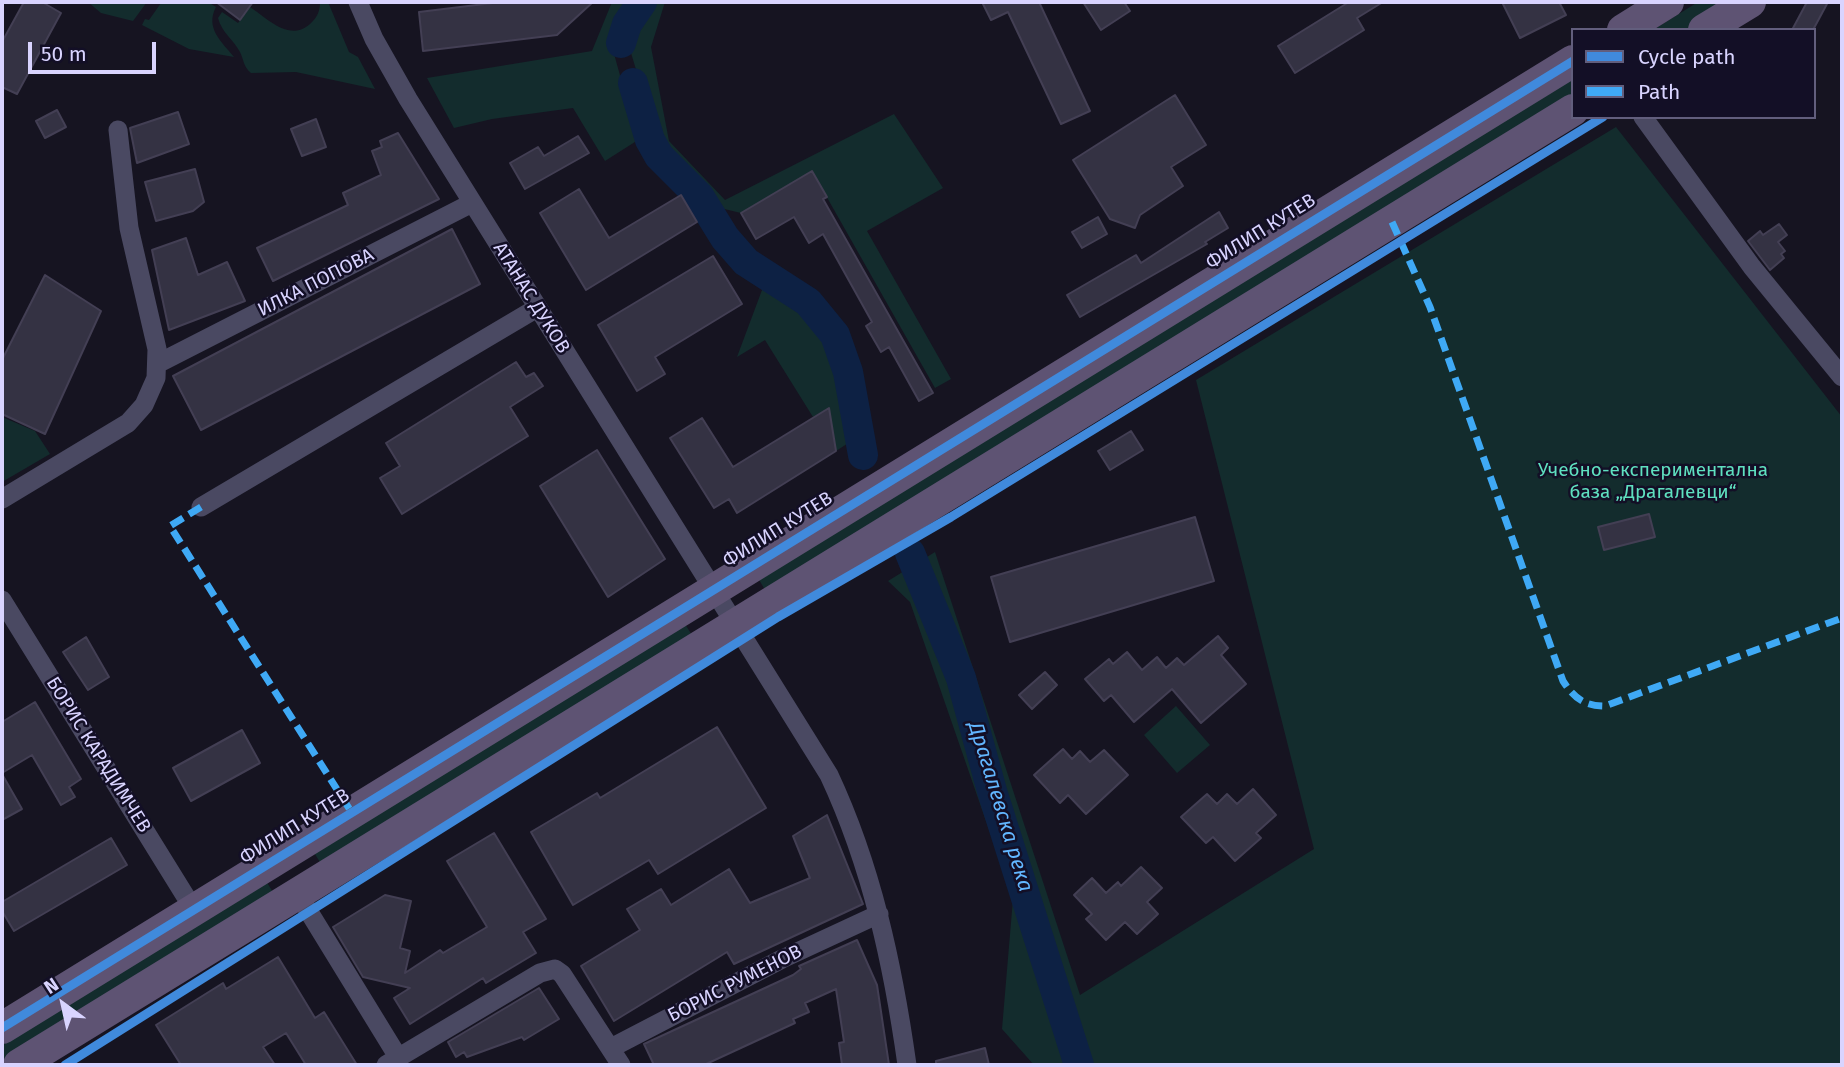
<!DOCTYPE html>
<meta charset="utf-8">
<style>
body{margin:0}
#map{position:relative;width:1844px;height:1067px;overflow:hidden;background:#161421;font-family:"Fira Sans",sans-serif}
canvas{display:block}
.frame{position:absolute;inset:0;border:4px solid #d9d4ff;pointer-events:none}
.legend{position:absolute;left:1571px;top:28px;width:245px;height:91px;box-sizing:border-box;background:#130f26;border:2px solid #625e7d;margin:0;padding:9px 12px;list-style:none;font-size:21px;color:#d9d4ff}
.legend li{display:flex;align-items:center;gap:14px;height:35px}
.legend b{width:35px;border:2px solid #625e7d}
.north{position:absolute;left:28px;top:969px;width:70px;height:70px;-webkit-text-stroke:5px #130f26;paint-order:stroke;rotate:327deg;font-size:19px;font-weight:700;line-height:28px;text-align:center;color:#d9d4ff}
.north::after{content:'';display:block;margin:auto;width:24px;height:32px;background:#d9d4ff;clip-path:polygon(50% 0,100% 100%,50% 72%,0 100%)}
.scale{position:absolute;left:28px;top:42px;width:128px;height:32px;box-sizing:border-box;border:4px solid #d9d4ff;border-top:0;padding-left:9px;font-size:21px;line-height:24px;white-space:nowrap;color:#d9d4ff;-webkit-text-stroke:5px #130f26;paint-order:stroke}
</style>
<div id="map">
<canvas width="1844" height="1067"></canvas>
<div class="frame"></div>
<ul class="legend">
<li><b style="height:9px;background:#408adc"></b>Cycle path</li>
<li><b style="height:9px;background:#3fa9f5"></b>Path</li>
</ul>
<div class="north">N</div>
<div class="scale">50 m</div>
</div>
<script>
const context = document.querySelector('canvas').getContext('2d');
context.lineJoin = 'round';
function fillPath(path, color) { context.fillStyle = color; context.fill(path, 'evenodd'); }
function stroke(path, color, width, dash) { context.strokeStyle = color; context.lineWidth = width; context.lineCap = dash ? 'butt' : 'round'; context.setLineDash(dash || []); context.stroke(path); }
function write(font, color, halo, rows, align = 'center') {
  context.font = font + ' "Fira Sans",sans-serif'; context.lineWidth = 5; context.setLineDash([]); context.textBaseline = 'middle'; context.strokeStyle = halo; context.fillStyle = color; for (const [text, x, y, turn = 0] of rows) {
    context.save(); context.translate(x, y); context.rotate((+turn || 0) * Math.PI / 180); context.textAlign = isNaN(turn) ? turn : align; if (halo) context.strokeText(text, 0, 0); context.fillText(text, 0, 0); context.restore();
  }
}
const green = new Path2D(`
 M 88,2 L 147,2 L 133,21 L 101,13 Z
 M 158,2 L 208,2 L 216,7 C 205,28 221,41 234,57 L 189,49 L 142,25 L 145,19 L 149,20 L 161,3 Z
 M 320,2 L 328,2 L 349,52 L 358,57 L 375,89 L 296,72 L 251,73 C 243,66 244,60 240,52 C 233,39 222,33 218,18 L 222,12 L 238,23 L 250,7 C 268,19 291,44 312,22 C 318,16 320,10 320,2 Z
 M 612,2 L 629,2 L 617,19 L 611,43 L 638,140 L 605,161 L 573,108 L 492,119 L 454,128 L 427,78 L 592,51 Z
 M 646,2 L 665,2 L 651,47 L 669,141 L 725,200 L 894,114 L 943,188 L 867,231 L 951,379 L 935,388 L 812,171 L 741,213 L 716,207 L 660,149 L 628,43 L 634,19 Z
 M 1698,2 L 1738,2 L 1692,30 L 1653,30 Z
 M 1573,79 L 1573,103 L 768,595 L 758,578 Z
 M 1616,127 L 1842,417 L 1842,1065 L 1034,1065 L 1002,1029 L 1013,899 L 910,602 L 888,581 L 935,552 L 1080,995 L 1314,849 L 1196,380 Z
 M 765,282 C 838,319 842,367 853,440 L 836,451 L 829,408 L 813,417 L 765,340 L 737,357 Z
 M 2,417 L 35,431 L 50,454 L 2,482 Z
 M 685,624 L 695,640 L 323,867 L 313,851 Z
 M 1176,706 L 1210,745 L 1177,773 L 1144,735 Z
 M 266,881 L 276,897 L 2,1065 L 2,1043 Z`);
const river = new Path2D(`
 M 621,43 L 627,24 L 642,2
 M 633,83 L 650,140 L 659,156 L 699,196 L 725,238 L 746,262 L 808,302 L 835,335 L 848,372 L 863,455
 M 910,553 L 961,678 L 992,791 L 1079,1065`);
const building = new Path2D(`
 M 24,2 L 42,2 L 61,13 L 17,94 L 2,87 L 2,42 Z
 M 216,2 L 253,2 L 240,20 Z
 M 501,2 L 593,2 L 557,35 L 423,51 L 419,12 Z
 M 982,2 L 1039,2 L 1090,111 L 1061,124 L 1008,12 L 991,20 Z
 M 1083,2 L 1124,2 L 1130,11 L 1101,30 Z
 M 1349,2 L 1383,2 L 1357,18 L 1364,30 L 1295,73 L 1278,46 Z
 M 1502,2 L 1559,2 L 1566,15 L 1520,38 Z
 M 1807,2 L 1828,2 L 1813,30 L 1792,30 Z
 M 1175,95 L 1206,145 L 1171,167 L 1183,186 L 1140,215 L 1135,228 L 1110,219 L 1073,160 Z
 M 57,110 L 66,127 L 45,138 L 36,121 Z
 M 178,112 L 189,144 L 137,163 L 130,128 Z
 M 316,119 L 326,147 L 302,156 L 291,129 Z
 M 398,133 L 439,199 L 273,281 L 257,248 L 348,205 L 343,193 L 381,175 L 372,151 L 382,147 L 380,141 Z
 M 578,136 L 589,153 L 525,189 L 510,163 L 538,147 L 544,156 Z
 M 195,169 L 204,202 L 193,211 L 156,221 L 145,182 Z
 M 812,171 L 827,197 L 823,199 L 933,393 L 919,401 L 889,347 L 881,352 L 866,326 L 872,322 L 823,234 L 809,243 L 794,217 L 756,239 L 741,213 Z
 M 579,189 L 609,238 L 681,195 L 697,222 L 586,290 L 540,213 Z
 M 1219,212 L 1228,228 L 1205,242 L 1207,244 L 1080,317 L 1067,295 L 1136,255 L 1141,263 Z
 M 1098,217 L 1107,234 L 1082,248 L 1072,232 Z
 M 1779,224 L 1787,235 L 1778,242 L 1785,251 L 1781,254 L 1784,258 L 1770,270 L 1748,241 L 1760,231 L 1763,235 Z
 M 452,229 L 480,284 L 201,430 L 173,376 Z
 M 186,238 L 198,275 L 227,262 L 245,301 L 169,330 L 152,250 Z
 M 713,256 L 742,304 L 655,357 L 665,374 L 637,391 L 598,325 Z
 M 45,275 L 101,311 L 45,434 L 2,414 L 2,360 Z
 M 516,362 L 526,377 L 534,373 L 543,386 L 510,407 L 528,436 L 402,514 L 380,478 L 400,466 L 386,443 Z
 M 829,408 L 836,451 L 737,513 L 729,499 L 714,508 L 670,438 L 702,418 L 733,467 Z
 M 1131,431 L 1143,450 L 1110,470 L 1098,451 Z
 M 597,450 L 665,559 L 608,597 L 540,486 Z
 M 1649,514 L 1655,537 L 1604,550 L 1598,527 Z
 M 1195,517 L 1214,581 L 1010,642 L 991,577 Z
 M 1218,636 L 1228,648 L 1221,655 L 1246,684 L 1201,723 L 1172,689 L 1134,722 L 1111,695 L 1104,701 L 1085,679 L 1109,659 L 1113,664 L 1127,652 L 1142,670 L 1157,657 L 1166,668 L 1177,658 L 1184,665 Z
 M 86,637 L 109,677 L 88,690 L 63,652 Z
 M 1045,672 L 1057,685 L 1032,709 L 1019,695 Z
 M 35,702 L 81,779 L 69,787 L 75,797 L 61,805 L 32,755 L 2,773 L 2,722 Z
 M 717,727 L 766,808 L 658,874 L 649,860 L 573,905 L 531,832 L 597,793 L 600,798 Z
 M 242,730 L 260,763 L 191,801 L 173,768 Z
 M 1063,749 L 1072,759 L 1080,751 L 1090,762 L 1104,750 L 1128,775 L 1086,814 L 1068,795 L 1060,803 L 1034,775 Z
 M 2,774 L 22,809 L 2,820 Z
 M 1253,789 L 1276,815 L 1256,833 L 1261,838 L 1235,861 L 1213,837 L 1206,843 L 1181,817 L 1207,794 L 1217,804 L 1227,794 L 1237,804 Z
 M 827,815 L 863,904 L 734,964 L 727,952 L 614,1021 L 581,966 L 640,930 L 627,909 L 661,889 L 671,905 L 729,869 L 750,903 L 810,878 L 793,836 Z
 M 494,833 L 546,919 L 523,932 L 536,953 L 486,983 L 483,978 L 410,1024 L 394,998 L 410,988 L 363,977 L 333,927 L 385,895 L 411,901 L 400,948 L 410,951 L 405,973 L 440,950 L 443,953 L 487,927 L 447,861 Z
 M 111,838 L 127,865 L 14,931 L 2,911 L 2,902 Z
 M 1141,867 L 1162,888 L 1147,902 L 1158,914 L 1137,934 L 1125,922 L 1106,940 L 1086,919 L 1092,914 L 1074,895 L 1092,878 L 1106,893 L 1118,882 L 1121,886 Z
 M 857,940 L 877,985 L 889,1065 L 842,1065 L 839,1043 L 844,1042 L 836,989 L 805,1003 L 809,1012 L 793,1019 L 795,1023 L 704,1065 L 654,1065 L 644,1044 L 793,975 L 801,969 L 799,966 Z
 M 278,957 L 315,1018 L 324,1012 L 357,1065 L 306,1065 L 286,1033 L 263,1047 L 275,1065 L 181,1065 L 156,1025 L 223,983 L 226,989 Z
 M 539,988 L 559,1019 L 524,1040 L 522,1037 L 467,1057 L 464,1052 L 456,1057 L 448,1042 Z
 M 985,1048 L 989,1065 L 936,1065 L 936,1061 Z`);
const minor = new Path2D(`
 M 358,2 L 374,39 L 408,99 L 829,775 C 872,867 893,965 907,1065
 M 1643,117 L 1752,267 L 1842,377
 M 159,363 L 472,203
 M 2,499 L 128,423 L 144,405 L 156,378 L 157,349 L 129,228 L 118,130
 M 201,507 L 537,308
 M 2,600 L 194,910
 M 298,894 L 398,1057
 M 611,1048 L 782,959 L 879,914
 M 386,1065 L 540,973 L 555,969 L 562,974 L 621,1065`);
const primary = new Path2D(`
 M 1623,30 L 1668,2
 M 1704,30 L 1750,2
 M 2,1028 L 1573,61
 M 19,1065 L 1573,110`);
const quiet = new Path2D(`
 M 1392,222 L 1430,307 L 1563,681 C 1574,698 1584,706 1605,706 L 1842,618
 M 201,507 L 170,526 L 352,813`);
const cycleway = new Path2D(`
 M 2,1028 L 1573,61
 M 65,1065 L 778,617 L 951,517 L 1603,117`);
const streetNames = [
 ["ФИЛИП КУТЕВ",1261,232,-32],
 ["ИЛКА ПОПОВА",316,283,-27],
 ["АТАНАС ДУКОВ",531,298,58],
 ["ФИЛИП КУТЕВ",778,530,-32],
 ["БОРИС КАРАДИМЧЕВ",98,755,58],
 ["ФИЛИП КУТЕВ",295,827,-32],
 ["БОРИС РУМЕНОВ",735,984,-27]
];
const parkNames = [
 ["Учебно-експериментална",1653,471],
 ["база „Драгалевци“",1653,493]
];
const waterNames = [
 ["Драгалевска река",1000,807,73]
];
fillPath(green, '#132c2d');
stroke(river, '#0d2144', 30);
fillPath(building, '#343243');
stroke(building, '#433f54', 2);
stroke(minor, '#4a4962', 19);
stroke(primary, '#5e5373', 32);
stroke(quiet, '#3fa9f5', 7, [14, 7]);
stroke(cycleway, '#408adc', 9);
write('19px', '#d9d4ff', '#130f26', streetNames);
write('19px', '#5fe0c0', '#130f26', parkNames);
write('italic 21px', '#62b6ff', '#130f26', waterNames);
</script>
